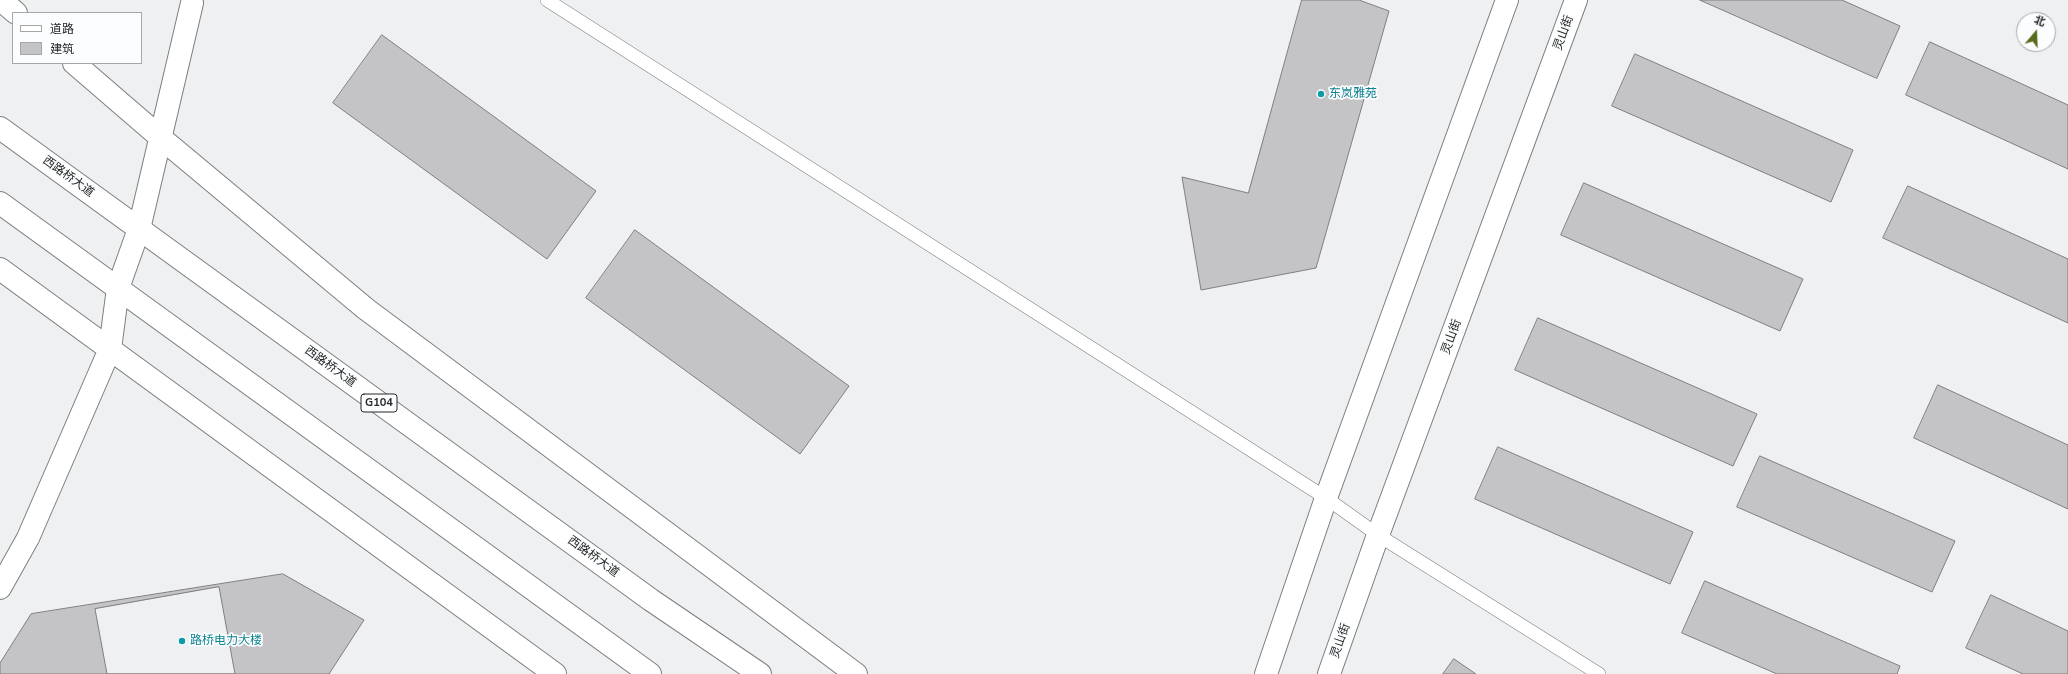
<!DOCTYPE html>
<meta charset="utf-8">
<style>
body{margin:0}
#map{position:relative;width:2068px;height:674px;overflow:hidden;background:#eef0f2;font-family:"Nunito Sans","Noto Sans SC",sans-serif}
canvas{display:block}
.legend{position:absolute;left:12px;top:12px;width:130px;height:52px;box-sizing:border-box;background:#fcfdff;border:1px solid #a6a7a9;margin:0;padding:5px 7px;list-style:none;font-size:12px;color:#262727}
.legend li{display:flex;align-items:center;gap:8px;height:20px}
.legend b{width:20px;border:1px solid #a6a7a9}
.north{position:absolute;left:2016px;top:12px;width:40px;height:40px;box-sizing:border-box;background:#fcfdff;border:1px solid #a6a7a9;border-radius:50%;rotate:19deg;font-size:11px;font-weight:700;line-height:16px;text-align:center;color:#262727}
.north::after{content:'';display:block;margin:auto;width:14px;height:18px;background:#576d1c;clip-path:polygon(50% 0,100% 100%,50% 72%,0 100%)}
</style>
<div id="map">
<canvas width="2068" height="674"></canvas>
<ul class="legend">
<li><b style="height:5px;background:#fff"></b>道路</li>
<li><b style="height:11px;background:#c4c3c5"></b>建筑</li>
</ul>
<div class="north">北</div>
</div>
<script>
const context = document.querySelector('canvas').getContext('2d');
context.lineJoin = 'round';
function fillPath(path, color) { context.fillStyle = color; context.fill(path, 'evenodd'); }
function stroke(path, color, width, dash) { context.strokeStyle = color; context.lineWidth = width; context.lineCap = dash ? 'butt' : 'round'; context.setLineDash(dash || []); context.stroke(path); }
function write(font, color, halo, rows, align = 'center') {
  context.font = font + ' "Nunito Sans","Noto Sans SC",sans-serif'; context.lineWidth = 3.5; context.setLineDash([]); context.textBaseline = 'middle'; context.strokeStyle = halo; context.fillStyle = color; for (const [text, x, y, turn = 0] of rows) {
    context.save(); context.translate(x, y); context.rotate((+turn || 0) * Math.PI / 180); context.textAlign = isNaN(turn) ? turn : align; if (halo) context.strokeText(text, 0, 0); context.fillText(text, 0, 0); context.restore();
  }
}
const building = new Path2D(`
 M 1302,0 L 1359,0 L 1389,11 L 1316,268 L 1201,290 L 1182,177 L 1248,193 Z
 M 1700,0 L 1842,0 L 1900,26 L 1877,78 Z
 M 382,35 L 596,191 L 547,259 L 333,103 Z
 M 1930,42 L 2068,105 L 2068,169 L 1906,95 Z
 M 1635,54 L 1853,150 L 1831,202 L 1612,106 Z
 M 1584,183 L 1803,279 L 1780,331 L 1561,235 Z
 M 1908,186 L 2068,259 L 2068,323 L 1883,238 Z
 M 635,230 L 849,386 L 800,454 L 586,298 Z
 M 1538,318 L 1757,414 L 1733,466 L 1515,370 Z
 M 1938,385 L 2068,445 L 2068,509 L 1914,438 Z
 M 1498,447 L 1693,532 L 1670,584 L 1475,499 Z
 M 1760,456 L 1955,541 L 1932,592 L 1737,507 Z
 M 283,574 L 364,620 L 329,674 L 0,674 L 0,663 L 31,614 Z
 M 1705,581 L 1900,666 L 1897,674 L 1777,674 L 1682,633 Z
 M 219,587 L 235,674 L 107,674 L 95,609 Z
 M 1991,595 L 2068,631 L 2068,674 L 2023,674 L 1966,648 Z
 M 1454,659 L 1476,674 L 1443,674 Z`);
const lane = new Path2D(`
 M 547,0 L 1326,498 L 1378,535 L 1599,674`);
const secondary = new Path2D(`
 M 1,0 L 16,13
 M 74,63 L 161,138 L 366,309 L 856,674
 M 0,269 L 555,674
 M 0,588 L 28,538 L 110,349 L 118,288 L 139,229 L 192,3
 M 1266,674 L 1326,498 L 1507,0
 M 1329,674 L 1378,535 L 1576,0`);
const primary = new Path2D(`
 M 0,128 L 651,600 L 760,674
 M 0,203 L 650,674`);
const markers = [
 [1321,94,4,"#0f9aa8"],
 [182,641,4,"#0f9aa8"]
];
const shields = [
 [379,403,36]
];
const shieldNames = [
 ["G104",379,403]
];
const streetNames = [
 ["灵山街",1564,33,-70],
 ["西路桥大道",68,177,36],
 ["灵山街",1452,337,-70],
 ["西路桥大道",330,367,36],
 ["西路桥大道",593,557,36],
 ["灵山街",1341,641,-71]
];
const cultureNames = [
 ["东岚雅苑",1329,94],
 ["路桥电力大楼",190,641]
];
fillPath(building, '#c4c3c5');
stroke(building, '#7f7e80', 1);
stroke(lane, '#7c7e7f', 14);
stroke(secondary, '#7c7e7f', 24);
stroke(primary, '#7c7e7f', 24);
stroke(lane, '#fff', 13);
stroke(secondary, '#fff', 22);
stroke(primary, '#fff', 22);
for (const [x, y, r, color] of markers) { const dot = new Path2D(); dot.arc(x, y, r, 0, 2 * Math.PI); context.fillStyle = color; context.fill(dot); stroke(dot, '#fcfdff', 1.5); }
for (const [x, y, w] of shields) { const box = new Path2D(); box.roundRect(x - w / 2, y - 9, w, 18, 3); context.fillStyle = '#fcfdff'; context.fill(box); stroke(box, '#262727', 1); }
write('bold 11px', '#262727', null, shieldNames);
write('12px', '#262727', '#fcfdff', streetNames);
write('12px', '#0d838f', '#fcfdff', cultureNames, 'left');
</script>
